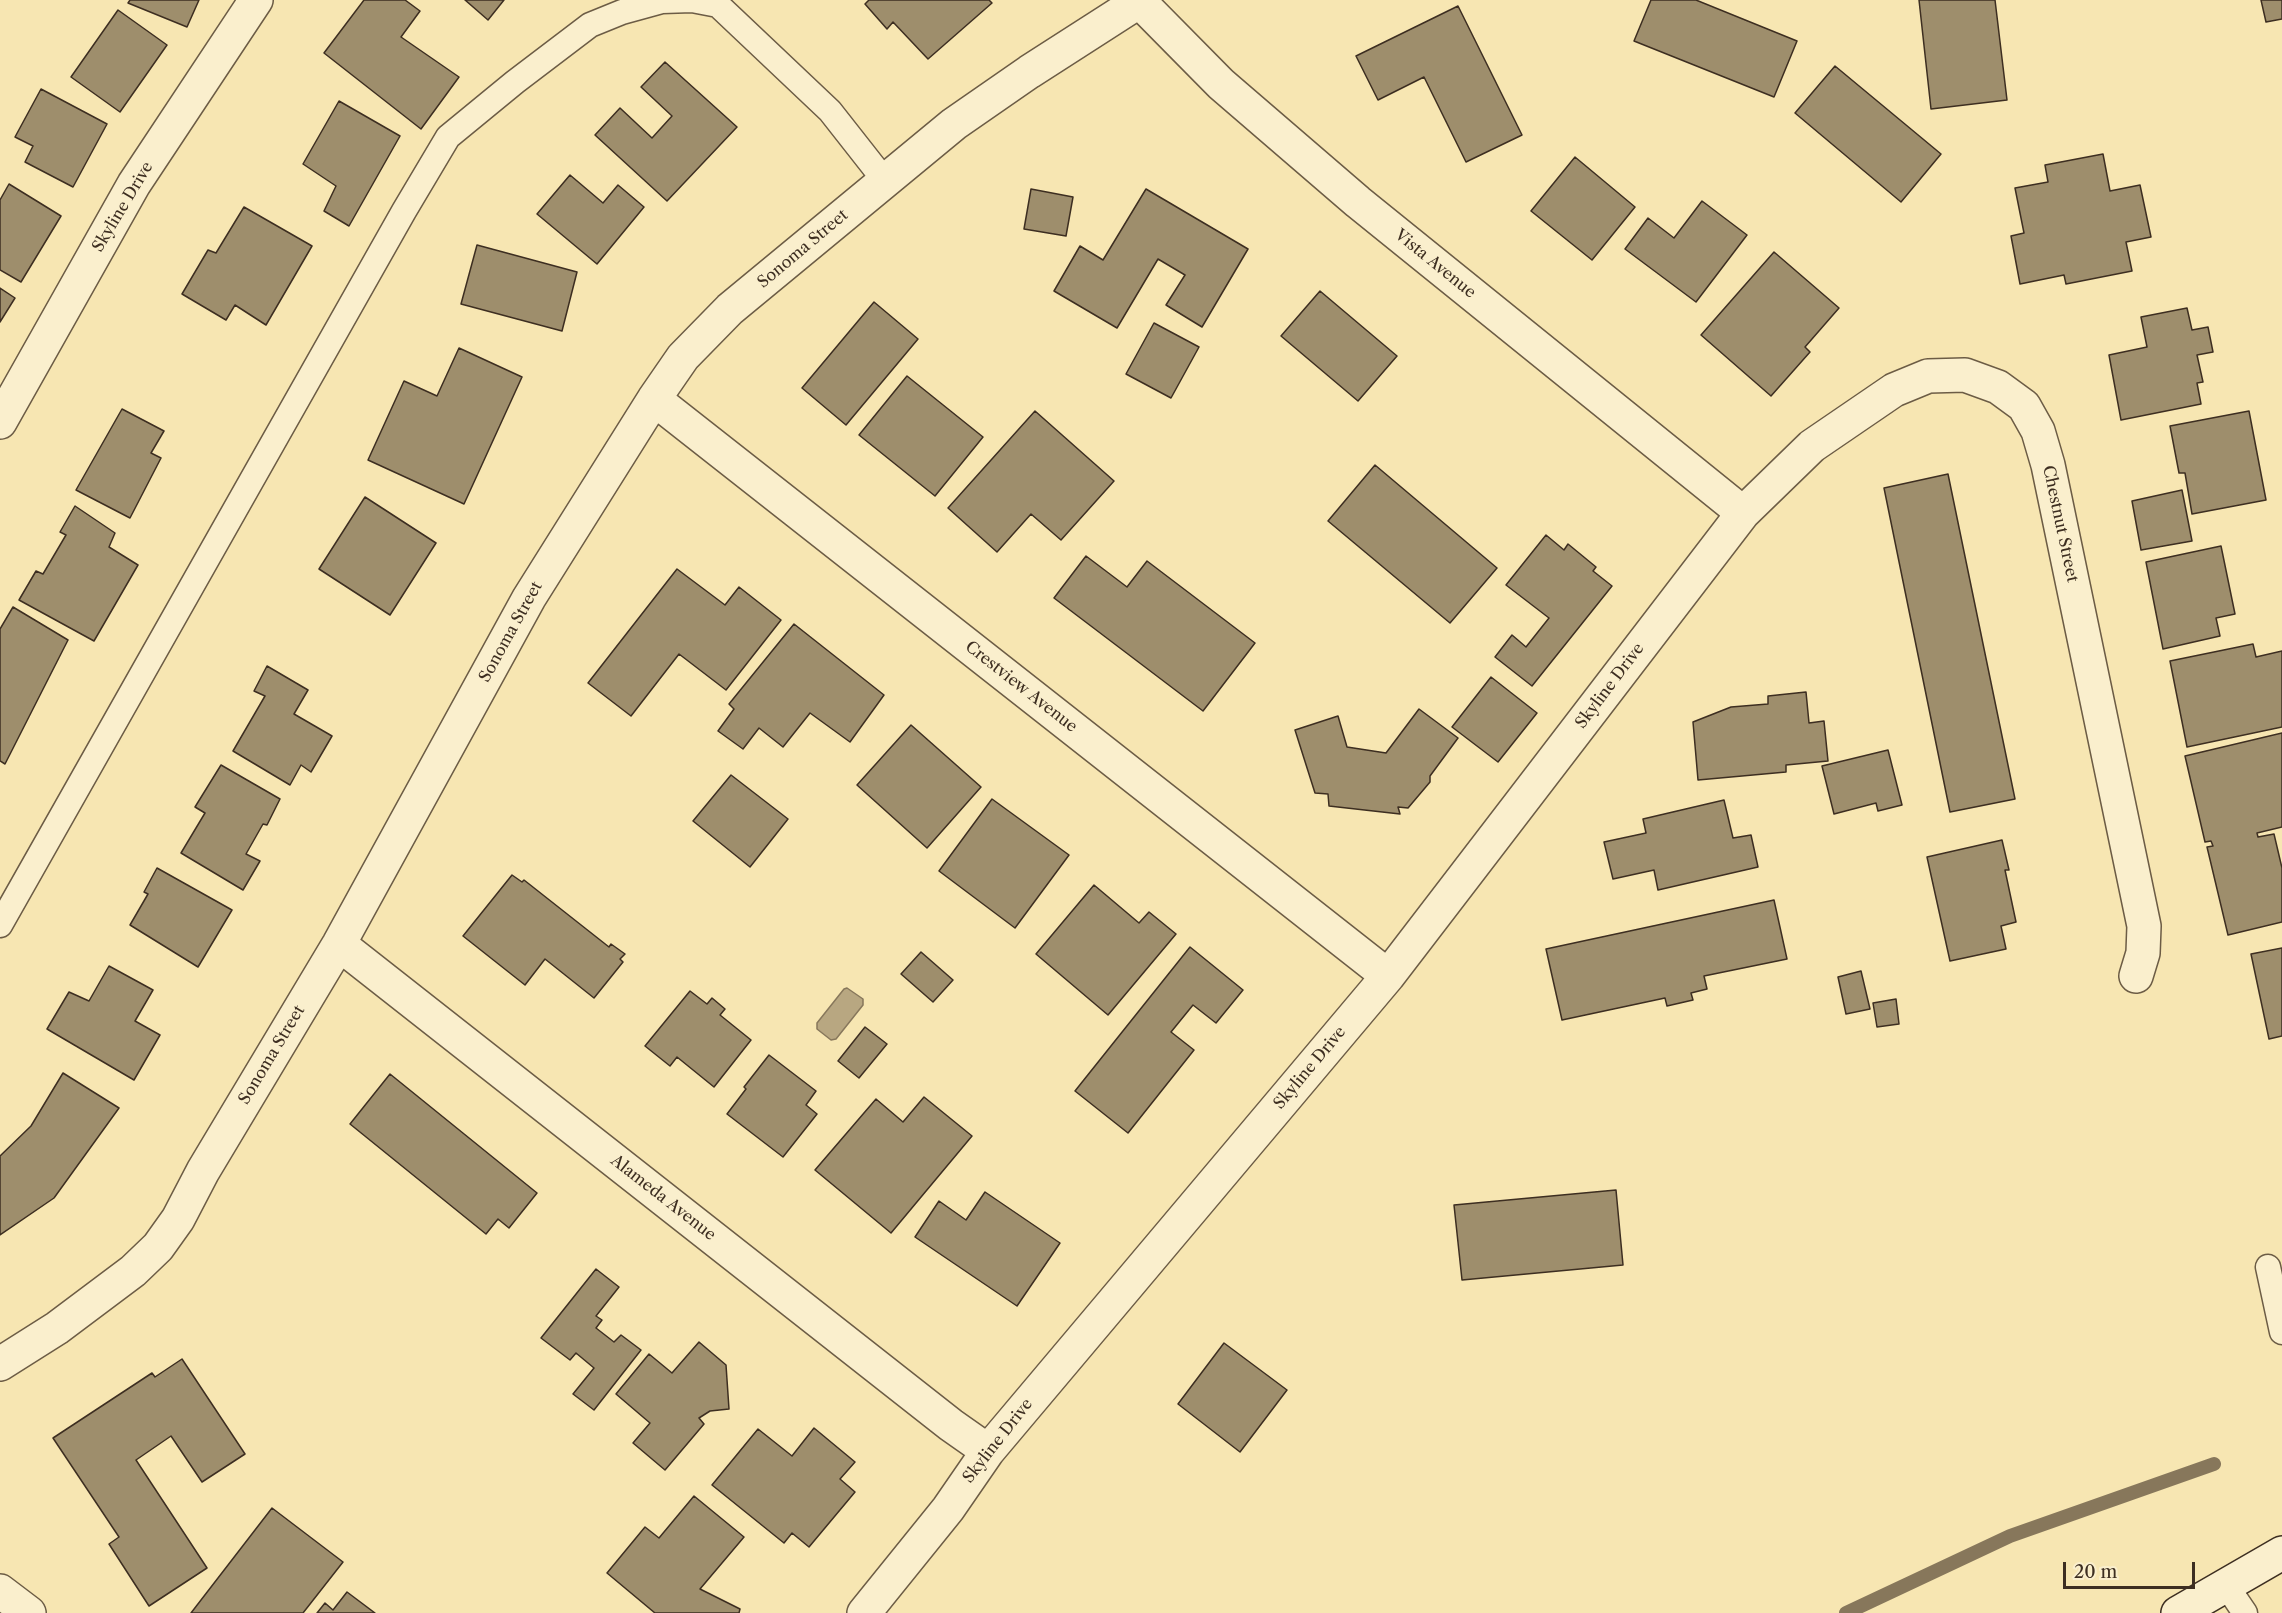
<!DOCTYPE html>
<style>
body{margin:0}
#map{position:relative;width:2282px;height:1613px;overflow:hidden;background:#f7e6b2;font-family:"Libre Caslon Text",serif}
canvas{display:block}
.scale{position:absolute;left:2063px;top:1562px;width:132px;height:27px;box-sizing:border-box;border:3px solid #3d2e21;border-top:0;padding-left:8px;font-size:18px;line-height:21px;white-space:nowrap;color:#3d2e21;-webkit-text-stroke:4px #faefcd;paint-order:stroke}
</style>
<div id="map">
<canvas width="2282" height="1613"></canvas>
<div class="scale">20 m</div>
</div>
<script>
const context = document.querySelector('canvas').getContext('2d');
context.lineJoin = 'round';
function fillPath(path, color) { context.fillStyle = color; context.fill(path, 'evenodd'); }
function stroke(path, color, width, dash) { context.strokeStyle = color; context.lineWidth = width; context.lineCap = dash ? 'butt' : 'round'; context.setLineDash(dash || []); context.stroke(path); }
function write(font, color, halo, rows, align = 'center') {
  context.font = font + ' "Libre Caslon Text",serif'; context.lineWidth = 4.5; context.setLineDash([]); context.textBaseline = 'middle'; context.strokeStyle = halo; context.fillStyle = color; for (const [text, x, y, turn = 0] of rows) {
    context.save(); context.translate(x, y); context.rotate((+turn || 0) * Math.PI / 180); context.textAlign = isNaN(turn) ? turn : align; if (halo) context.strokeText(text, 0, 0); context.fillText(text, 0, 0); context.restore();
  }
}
const water = new Path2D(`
 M 847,988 L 863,999 L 863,1005 L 836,1039 L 831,1040 L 817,1029 L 817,1023 L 844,989 Z`);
const stream = new Path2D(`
 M 1846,1613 L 2010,1536 L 2214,1464`);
const building = new Path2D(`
 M 130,0 L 199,0 L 187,27 L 128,3 Z
 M 364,0 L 405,0 L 420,11 L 401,37 L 459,77 L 421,129 L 324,53 Z
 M 465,0 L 504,0 L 488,20 Z
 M 869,0 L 989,0 L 992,3 L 928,59 L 893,22 L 887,29 L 865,4 Z
 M 1651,0 L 1696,0 L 1797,41 L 1774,97 L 1634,41 Z
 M 1919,0 L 1995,0 L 2007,100 L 1931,109 Z
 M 2261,0 L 2282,0 L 2282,19 L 2266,22 Z
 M 1458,6 L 1522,135 L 1466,162 L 1424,77 L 1378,100 L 1356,56 Z
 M 118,10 L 167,45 L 120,112 L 71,77 Z
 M 665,62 L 737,127 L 667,201 L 595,135 L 620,108 L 652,138 L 672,116 L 641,87 Z
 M 1835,66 L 1941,154 L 1901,202 L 1795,113 Z
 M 41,89 L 107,124 L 73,187 L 25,162 L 33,146 L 15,137 Z
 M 339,101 L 400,136 L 349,226 L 324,211 L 336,186 L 303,164 Z
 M 2103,154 L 2110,191 L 2140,185 L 2151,237 L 2126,242 L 2132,271 L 2066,284 L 2064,275 L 2020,284 L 2011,236 L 2024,233 L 2015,188 L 2048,182 L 2045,165 Z
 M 1575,157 L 1635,207 L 1592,260 L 1531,211 Z
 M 570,175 L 603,203 L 618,185 L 644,207 L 597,264 L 537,214 Z
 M 9,184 L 61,216 L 21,282 L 0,270 L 0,200 Z
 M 1031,189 L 1073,197 L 1066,236 L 1024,229 Z
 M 1146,189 L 1248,249 L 1202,327 L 1166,305 L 1185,275 L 1158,259 L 1117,328 L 1054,291 L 1080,246 L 1103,260 Z
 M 1702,201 L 1747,235 L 1696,302 L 1625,249 L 1648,218 L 1674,238 Z
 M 244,207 L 312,246 L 266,325 L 235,305 L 226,320 L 182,294 L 208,250 L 216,253 Z
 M 477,245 L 577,272 L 562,331 L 461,304 Z
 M 1774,252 L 1839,308 L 1805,347 L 1810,352 L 1771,396 L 1701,335 Z
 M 0,288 L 15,298 L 0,322 Z
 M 1320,291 L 1397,356 L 1358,401 L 1281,336 Z
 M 874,302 L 918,339 L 846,425 L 802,388 Z
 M 2187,308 L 2192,330 L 2208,327 L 2213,352 L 2197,355 L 2203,382 L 2197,383 L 2201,404 L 2121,420 L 2109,355 L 2147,347 L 2141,317 Z
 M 1154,323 L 1199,347 L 1171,398 L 1126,374 Z
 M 459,348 L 522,377 L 464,504 L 368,460 L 404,381 L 437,396 Z
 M 907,376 L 983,437 L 935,496 L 859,435 Z
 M 122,409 L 164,431 L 151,453 L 161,458 L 130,518 L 76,490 Z
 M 1035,411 L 1114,481 L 1061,540 L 1031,514 L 997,552 L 948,508 Z
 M 2249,411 L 2266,500 L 2192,514 L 2185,473 L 2179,473 L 2170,426 Z
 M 1375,465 L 1497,568 L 1450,623 L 1328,521 Z
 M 1948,474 L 2015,799 L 1950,812 L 1884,488 Z
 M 2182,490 L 2192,541 L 2141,550 L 2132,501 Z
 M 365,497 L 436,543 L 390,615 L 319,569 Z
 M 75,506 L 115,533 L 109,547 L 138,565 L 94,641 L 19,600 L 36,571 L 43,574 L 66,535 L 60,532 Z
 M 1546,535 L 1564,550 L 1568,544 L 1596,567 L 1593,571 L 1612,586 L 1532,686 L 1495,657 L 1512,635 L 1526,647 L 1549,618 L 1506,585 Z
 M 2221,546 L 2235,614 L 2216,618 L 2220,636 L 2163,649 L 2146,562 Z
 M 1086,556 L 1127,587 L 1147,561 L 1255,643 L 1203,711 L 1054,598 Z
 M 677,569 L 725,605 L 739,587 L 781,620 L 726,690 L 679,654 L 631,716 L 588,683 Z
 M 13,607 L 68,640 L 5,764 L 0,761 L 0,629 Z
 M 794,624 L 884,695 L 850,742 L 810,713 L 783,747 L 759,728 L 743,749 L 718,731 L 734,709 L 729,704 Z
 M 2253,644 L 2256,657 L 2282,651 L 2282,727 L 2187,747 L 2170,661 Z
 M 267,666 L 308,690 L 294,714 L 332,736 L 311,772 L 301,765 L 290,785 L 233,751 L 265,696 L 254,691 Z
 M 1491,677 L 1537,713 L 1498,762 L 1452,727 Z
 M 1806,692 L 1809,723 L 1824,721 L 1828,761 L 1786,765 L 1786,772 L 1698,780 L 1693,722 L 1731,707 L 1768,704 L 1768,696 Z
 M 1419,709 L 1458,738 L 1430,776 L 1430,782 L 1408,808 L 1398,807 L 1400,814 L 1329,806 L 1328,794 L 1315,793 L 1295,730 L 1338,716 L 1347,747 L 1386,753 Z
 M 911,725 L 981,787 L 927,848 L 857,785 Z
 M 2282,733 L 2282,827 L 2257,833 L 2258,837 L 2274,834 L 2282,868 L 2282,922 L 2228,935 L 2207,847 L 2213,846 L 2211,841 L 2205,842 L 2185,756 Z
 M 1888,750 L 1902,805 L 1878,811 L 1876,803 L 1834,814 L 1822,766 Z
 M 221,765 L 280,799 L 267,825 L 263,824 L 246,854 L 260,861 L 243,890 L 181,853 L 205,813 L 195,807 Z
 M 731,775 L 788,819 L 750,867 L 693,821 Z
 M 992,799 L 1069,855 L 1015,928 L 939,871 Z
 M 1724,800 L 1733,838 L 1751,835 L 1758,867 L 1658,890 L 1654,870 L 1613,879 L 1604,842 L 1646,833 L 1643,819 Z
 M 2002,840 L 2009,870 L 2005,870 L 2016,922 L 2001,926 L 2006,949 L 1950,961 L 1927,857 Z
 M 157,868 L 232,910 L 198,967 L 130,925 L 148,894 L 144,892 Z
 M 512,875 L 522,882 L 524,880 L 609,947 L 611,944 L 625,954 L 620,959 L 623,962 L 594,998 L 545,959 L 525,985 L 463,936 Z
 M 1094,885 L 1139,923 L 1149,912 L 1176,934 L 1108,1015 L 1036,954 Z
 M 1774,900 L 1787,959 L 1704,976 L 1707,989 L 1691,993 L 1693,1000 L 1667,1006 L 1665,998 L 1562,1020 L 1546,949 Z
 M 1190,947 L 1243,990 L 1216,1023 L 1193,1005 L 1171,1032 L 1194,1050 L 1128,1133 L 1075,1091 Z
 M 2282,948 L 2282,1036 L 2269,1039 L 2251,954 Z
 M 921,952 L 953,980 L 933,1002 L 901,974 Z
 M 109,966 L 153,990 L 135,1021 L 160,1035 L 134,1080 L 47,1029 L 69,992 L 89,1001 Z
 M 1861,971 L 1870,1009 L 1846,1014 L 1838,977 Z
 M 690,991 L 707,1004 L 712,998 L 725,1009 L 720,1015 L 751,1040 L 714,1087 L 677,1057 L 670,1066 L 645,1046 Z
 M 1896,999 L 1899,1024 L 1877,1027 L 1873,1003 Z
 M 865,1027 L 887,1044 L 859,1078 L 838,1061 Z
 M 769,1055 L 816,1091 L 806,1105 L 817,1114 L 783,1157 L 727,1114 L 746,1089 L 744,1087 Z
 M 63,1073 L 119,1108 L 54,1198 L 0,1235 L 0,1156 L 31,1126 Z
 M 390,1074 L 537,1193 L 509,1228 L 498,1219 L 486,1234 L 350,1124 Z
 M 924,1097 L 972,1136 L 891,1233 L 815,1170 L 876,1099 L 903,1122 Z
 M 1616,1190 L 1623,1265 L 1462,1280 L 1454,1205 Z
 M 985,1192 L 1060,1243 L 1017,1306 L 915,1237 L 939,1201 L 966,1220 Z
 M 596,1269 L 619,1287 L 596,1316 L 602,1320 L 596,1328 L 614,1342 L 621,1335 L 641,1350 L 594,1410 L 573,1394 L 594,1368 L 576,1353 L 570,1360 L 541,1338 Z
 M 699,1342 L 726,1365 L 729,1409 L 710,1411 L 699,1418 L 704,1424 L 665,1470 L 633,1443 L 650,1423 L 616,1394 L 649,1354 L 672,1373 Z
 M 1224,1343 L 1287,1390 L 1240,1452 L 1178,1404 Z
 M 182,1359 L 245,1454 L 202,1482 L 171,1436 L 136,1460 L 207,1568 L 149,1606 L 109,1544 L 119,1537 L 53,1438 L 152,1373 L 155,1377 Z
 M 814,1428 L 855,1462 L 840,1479 L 855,1492 L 809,1547 L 792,1533 L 784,1543 L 712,1485 L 758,1429 L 792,1456 Z
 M 694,1496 L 744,1537 L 700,1589 L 740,1609 L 739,1613 L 655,1613 L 607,1573 L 645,1527 L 659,1538 Z
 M 272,1508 L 343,1562 L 303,1613 L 191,1613 Z
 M 347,1592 L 375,1613 L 317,1613 L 325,1603 L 333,1610 Z`);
const lane = new Path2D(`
 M 0,925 L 404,211 L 448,137 L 515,82 L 590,25 L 622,12 L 662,1 L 692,0 L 718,5 L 830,111 L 885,181
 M 2268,1267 L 2282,1332
 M 2226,1585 L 2245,1613`);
const street = new Path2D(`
 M 1139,1 L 1221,84 L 1358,202 L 1743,513
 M 654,399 L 1388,976
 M 0,422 L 134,184 L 256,0
 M 339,944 L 951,1425 L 988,1451
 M 0,1364 L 57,1328 L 133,1271 L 158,1247 L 178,1219 L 203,1171 L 339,944 L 529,598 L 654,399 L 683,357 L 730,309 L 954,124 L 1029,72 L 1141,0
 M 0,1591 L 29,1613
 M 864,1613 L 948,1509 L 988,1451 L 1388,976 L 1743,513 L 1812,446 L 1894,390 L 1928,376 L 1965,375 L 1998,387 L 2024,406 L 2038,431 L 2048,465 L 2144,926 L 2143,953 L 2136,976`);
const secondary = new Path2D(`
 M 2178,1613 L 2282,1553`);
const streetNames = [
 ["Skyline Drive",123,207,-59],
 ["Sonoma Street",803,249,-40],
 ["Vista Avenue",1435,264,39],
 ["Chestnut Street",2060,524,78],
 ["Sonoma Street",511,632,-61],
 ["Skyline Drive",1610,686,-53],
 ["Crestview Avenue",1021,687,38],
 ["Sonoma Street",272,1055,-59],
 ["Skyline Drive",1310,1068,-50],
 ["Alameda Avenue",663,1198,38],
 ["Skyline Drive",998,1441,-52]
];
fillPath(water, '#b8a781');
stroke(water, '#87775b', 1.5);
stroke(stream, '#87775b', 14);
fillPath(building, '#9e8e6c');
stroke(building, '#3d2e21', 1.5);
stroke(lane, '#6c5c45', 27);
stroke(street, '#6c5c45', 36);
stroke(secondary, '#3d2e21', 36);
stroke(lane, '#faefcd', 24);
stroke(street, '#faefcd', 33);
stroke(secondary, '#faefcd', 33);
write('16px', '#3d2e21', '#faefcd', streetNames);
</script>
